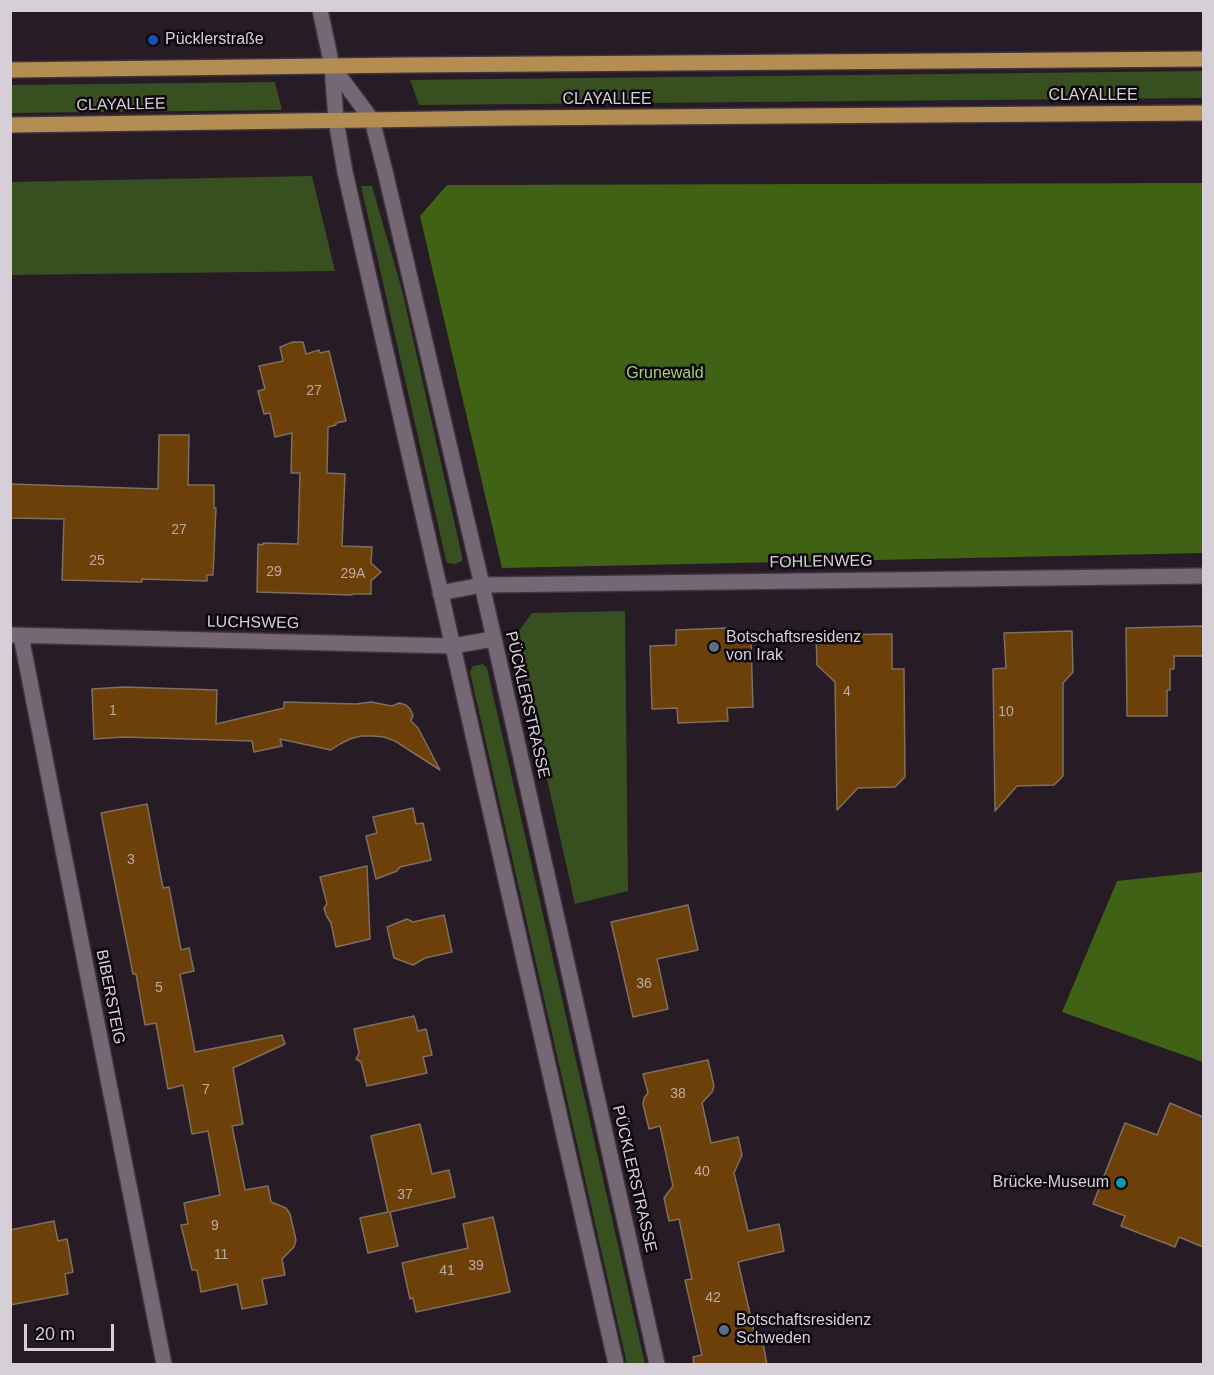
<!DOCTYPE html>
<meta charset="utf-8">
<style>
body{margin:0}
#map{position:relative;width:1214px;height:1375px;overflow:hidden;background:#271b26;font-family:Arial,sans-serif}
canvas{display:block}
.frame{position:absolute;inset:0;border:12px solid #d7cfd7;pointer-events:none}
.scale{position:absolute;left:24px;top:1324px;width:90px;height:27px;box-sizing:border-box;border:3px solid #d7cfd7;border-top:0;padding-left:8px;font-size:18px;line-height:21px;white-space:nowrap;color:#d7cfd7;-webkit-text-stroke:4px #0c070c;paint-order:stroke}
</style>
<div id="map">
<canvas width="1214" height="1375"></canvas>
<div class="frame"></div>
<div class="scale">20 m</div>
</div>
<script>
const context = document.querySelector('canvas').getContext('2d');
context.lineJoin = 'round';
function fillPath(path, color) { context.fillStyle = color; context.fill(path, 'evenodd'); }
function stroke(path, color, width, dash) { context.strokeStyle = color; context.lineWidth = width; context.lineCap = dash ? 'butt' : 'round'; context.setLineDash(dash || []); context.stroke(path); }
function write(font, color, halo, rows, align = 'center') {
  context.font = font + ' Arial,sans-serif'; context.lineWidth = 5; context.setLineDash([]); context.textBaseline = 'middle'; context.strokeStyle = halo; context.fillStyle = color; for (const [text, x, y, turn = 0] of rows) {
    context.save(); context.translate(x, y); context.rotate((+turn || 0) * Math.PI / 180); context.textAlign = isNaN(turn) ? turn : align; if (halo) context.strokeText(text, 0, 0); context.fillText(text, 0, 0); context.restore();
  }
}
const green = new Path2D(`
 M 1203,71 L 1203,98 L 419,105 L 410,80 Z
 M 275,82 L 282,110 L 11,113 L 11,85 Z
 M 312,176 L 335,271 L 11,275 L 11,182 Z
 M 361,186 L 372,186 L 402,290 L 462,556 L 462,561 L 455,564 L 447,563 L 446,560 Z
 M 625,611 L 628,891 L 575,904 L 515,636 L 532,613 Z
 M 483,664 L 487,668 L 645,1364 L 627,1364 L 470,672 L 473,666 Z`);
const forest = new Path2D(`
 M 1203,183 L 1203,553 L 502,568 L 420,216 L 447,185 Z
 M 1203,872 L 1203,1062 L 1062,1012 L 1117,881 Z`);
const building = new Path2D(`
 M 293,342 L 303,342 L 306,354 L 319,350 L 320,353 L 329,351 L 346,421 L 336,423 L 336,425 L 328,427 L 327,473 L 345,474 L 342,546 L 372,547 L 371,563 L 381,572 L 371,581 L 371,594 L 352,594 L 352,595 L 257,592 L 258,544 L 263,545 L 263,543 L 298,544 L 300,473 L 291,473 L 292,433 L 275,437 L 270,413 L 264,414 L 258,391 L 265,389 L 259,366 L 283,361 L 280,347 Z
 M 159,435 L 189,435 L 188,485 L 214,485 L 214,508 L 216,508 L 213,575 L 207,575 L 207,581 L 142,579 L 142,582 L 62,580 L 64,519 L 10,518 L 10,484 L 158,489 Z
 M 1203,626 L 1203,656 L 1174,656 L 1174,669 L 1170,669 L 1170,690 L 1167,690 L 1167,716 L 1127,716 L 1126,628 Z
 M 727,628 L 728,643 L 751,642 L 753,707 L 727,708 L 728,721 L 678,723 L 677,708 L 652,709 L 650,646 L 676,645 L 676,630 Z
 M 1072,631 L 1073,672 L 1063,683 L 1063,776 L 1054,785 L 1017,786 L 995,811 L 993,669 L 1006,668 L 1004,633 Z
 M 892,634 L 892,669 L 904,669 L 905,777 L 895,787 L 858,788 L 837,810 L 835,682 L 817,665 L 816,635 Z
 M 124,687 L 217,690 L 216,724 L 284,708 L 284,702 L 356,704 L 371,702 L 392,706 L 399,703 L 406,705 L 410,709 L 413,715 L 411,721 L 418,728 L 440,770 L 395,741 L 384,737 L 373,736 L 361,736 L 350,739 L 340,744 L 331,750 L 280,739 L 282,746 L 254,752 L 252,741 L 124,737 L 94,739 L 92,689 Z
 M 147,804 L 163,888 L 169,887 L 181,950 L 189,948 L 194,971 L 180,974 L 195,1052 L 282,1035 L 285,1044 L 233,1068 L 243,1124 L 232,1126 L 245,1190 L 268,1186 L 271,1202 L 286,1208 L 290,1214 L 296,1240 L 294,1247 L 282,1259 L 285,1275 L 262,1279 L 267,1304 L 242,1309 L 237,1284 L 201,1292 L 197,1270 L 192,1270 L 181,1225 L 188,1224 L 184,1203 L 220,1195 L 208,1131 L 192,1134 L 183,1085 L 168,1089 L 156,1023 L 145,1025 L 136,974 L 133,974 L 101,813 Z
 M 413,808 L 416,824 L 423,823 L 431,860 L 400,867 L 397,871 L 376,879 L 366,836 L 377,833 L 373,817 Z
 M 367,866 L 370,939 L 336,947 L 331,923 L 326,915 L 324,908 L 327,904 L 320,877 Z
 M 688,905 L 698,950 L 657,959 L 668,1009 L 633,1017 L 611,922 Z
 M 444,915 L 452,952 L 425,958 L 413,965 L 394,958 L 387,927 L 407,919 L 413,922 Z
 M 414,1016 L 418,1031 L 426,1029 L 432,1055 L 423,1057 L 427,1073 L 367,1086 L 361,1062 L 356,1059 L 359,1053 L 354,1029 Z
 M 708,1060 L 714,1086 L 712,1092 L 702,1103 L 711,1143 L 738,1137 L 742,1155 L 734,1173 L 748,1231 L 779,1224 L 784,1251 L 738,1262 L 756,1340 L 762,1338 L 767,1365 L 694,1365 L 693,1357 L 702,1355 L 685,1280 L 692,1279 L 679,1219 L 669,1221 L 664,1198 L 673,1186 L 660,1126 L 649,1129 L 643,1104 L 644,1098 L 648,1093 L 643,1074 Z
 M 1170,1103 L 1203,1117 L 1203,1247 L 1179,1237 L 1175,1247 L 1121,1226 L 1125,1216 L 1093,1204 L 1125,1123 L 1157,1135 Z
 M 420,1124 L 432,1174 L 449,1170 L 455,1197 L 390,1212 L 398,1246 L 368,1253 L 360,1218 L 388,1212 L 371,1136 Z
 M 493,1217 L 510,1292 L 416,1312 L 413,1298 L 410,1299 L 402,1263 L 468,1248 L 463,1224 Z
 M 54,1221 L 58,1241 L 67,1239 L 73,1272 L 65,1274 L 68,1294 L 10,1305 L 10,1230 Z`);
const minor = new Path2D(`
 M 320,10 L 332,66 L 336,120 L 345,172 L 616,1364
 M 332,66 L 372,120 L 385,171 L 482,585 L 657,1364
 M 440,593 L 482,585 L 1204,576
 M 10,635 L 453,646 L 493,639
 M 21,636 L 164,1364`);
const major = new Path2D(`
 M 10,70 L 407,65 L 1204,59
 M 10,125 L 508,118 L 1204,113`);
const markers = [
 [153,40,6,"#1a4fb4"],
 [714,647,6,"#5c6f8a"],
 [1121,1183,6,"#0f9aa8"],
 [724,1330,6,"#5c6f8a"]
];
const numberNames = [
 ["27",314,391],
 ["27",179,530],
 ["25",97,561],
 ["29",274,572],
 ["29A",353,574],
 ["4",847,692],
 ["1",113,711],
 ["10",1006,712],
 ["3",131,860],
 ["36",644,984],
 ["5",159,988],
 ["7",206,1090],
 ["38",678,1094],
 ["40",702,1172],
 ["37",405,1195],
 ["9",215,1226],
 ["11",221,1255],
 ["39",476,1266],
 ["41",447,1271],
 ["42",713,1298]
];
const poiNames = [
 ["Pücklerstraße",165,40],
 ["Botschaftsresidenz",726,638],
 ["von Irak",726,656],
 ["Brücke-Museum",1109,1183,"right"],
 ["Botschaftsresidenz",736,1321],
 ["Schweden",736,1339]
];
const streetNames = [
 ["CLAYALLEE",1093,96],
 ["CLAYALLEE",607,100],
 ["CLAYALLEE",121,105,-1],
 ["FOHLENWEG",821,562,-1],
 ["LUCHSWEG",253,623,1],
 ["PÜCKLERSTRASSE",527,705,77],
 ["BIBERSTEIG",110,997,79],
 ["PÜCKLERSTRASSE",634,1179,77]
];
const parkNames = [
 ["Grunewald",665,374]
];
fillPath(green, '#384f1f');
fillPath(forest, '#3f6214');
fillPath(building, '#6d3f09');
stroke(building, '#7e6f61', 1.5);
stroke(minor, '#3f353f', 18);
stroke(major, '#3f353f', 18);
stroke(minor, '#766775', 15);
stroke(major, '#b48d52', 15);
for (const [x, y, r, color] of markers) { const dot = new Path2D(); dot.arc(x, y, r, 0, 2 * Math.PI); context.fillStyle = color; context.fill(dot); stroke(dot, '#0c070c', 2); }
write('14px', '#bcaba4', null, numberNames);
write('16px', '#d7cfd7', '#0c070c', poiNames, 'left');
write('16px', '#d7cfd7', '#0c070c', streetNames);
write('16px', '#9fd26d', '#0c070c', parkNames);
</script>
